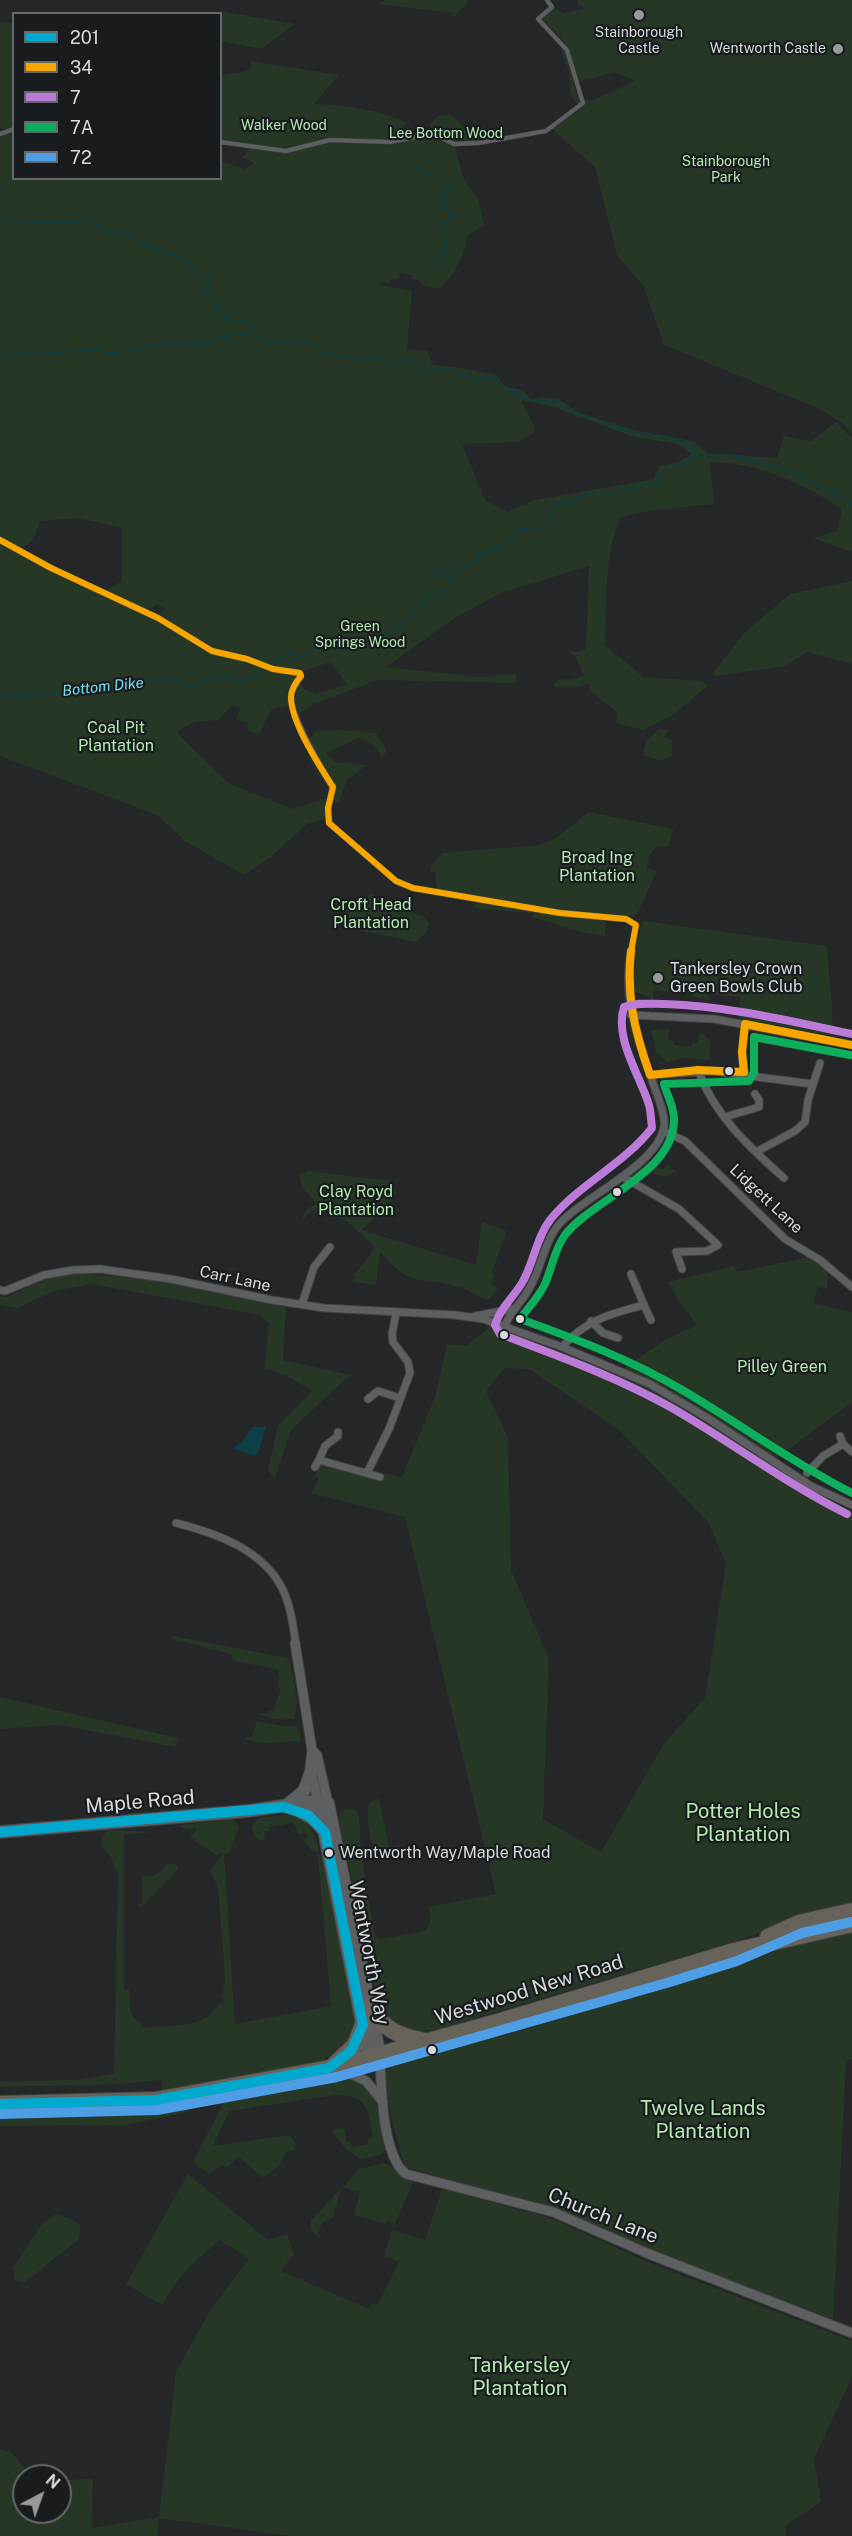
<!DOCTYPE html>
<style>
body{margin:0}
#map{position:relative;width:852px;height:2536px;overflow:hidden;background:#242627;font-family:"Public Sans",sans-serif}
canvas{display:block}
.legend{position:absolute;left:12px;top:12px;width:210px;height:168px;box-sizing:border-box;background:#191c1f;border:2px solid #65686a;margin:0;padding:8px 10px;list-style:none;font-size:18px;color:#d7d9db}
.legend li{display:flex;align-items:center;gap:12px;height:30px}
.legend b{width:30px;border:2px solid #65686a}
.north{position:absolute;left:12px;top:2464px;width:60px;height:60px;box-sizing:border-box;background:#191c1f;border:2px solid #65686a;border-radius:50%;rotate:41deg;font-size:16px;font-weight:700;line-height:24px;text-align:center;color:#d7d9db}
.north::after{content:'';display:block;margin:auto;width:21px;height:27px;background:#989a9c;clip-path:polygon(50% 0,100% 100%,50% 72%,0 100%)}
</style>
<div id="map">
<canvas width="852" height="2536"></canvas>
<ul class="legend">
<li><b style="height:8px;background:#00a9ce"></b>201</li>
<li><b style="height:8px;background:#f7a600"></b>34</li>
<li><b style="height:8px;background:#bd7bd9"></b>7</li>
<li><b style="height:8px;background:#0daf5c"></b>7A</li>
<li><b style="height:8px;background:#4d9ee5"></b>72</li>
</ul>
<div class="north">N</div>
</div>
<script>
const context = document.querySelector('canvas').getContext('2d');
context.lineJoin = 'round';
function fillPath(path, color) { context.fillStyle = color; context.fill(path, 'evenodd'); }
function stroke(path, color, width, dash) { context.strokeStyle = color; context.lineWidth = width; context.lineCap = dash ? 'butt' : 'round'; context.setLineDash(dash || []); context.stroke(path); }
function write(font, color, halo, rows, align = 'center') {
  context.font = font + ' "Public Sans",sans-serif'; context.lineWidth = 4.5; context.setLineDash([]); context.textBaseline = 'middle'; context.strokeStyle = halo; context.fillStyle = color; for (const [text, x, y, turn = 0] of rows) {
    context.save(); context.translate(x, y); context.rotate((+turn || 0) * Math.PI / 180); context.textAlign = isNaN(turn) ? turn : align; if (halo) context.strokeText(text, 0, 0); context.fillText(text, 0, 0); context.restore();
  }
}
const green = new Path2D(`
 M 384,0 L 473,0 L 466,1 L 469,4 L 465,5 L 455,16 L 452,16 L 453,13 L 379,4 Z
 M 577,0 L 852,0 L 852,434 L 842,423 L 820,409 L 664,345 L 643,285 L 617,255 L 595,167 L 552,129 L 581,109 L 585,103 L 584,100 L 593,100 L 635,81 L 615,72 L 578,82 L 578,74 L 574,75 L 574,88 L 582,103 L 579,105 L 570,95 L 569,71 L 561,50 L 569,49 L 560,36 L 541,19 L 553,8 L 564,13 L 587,8 L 578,5 Z
 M 220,11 L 295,24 L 261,49 L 225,42 L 221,41 L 220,14 L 216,13 Z
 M 0,22 L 13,23 L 14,178 L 220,178 L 221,161 L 244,169 L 255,163 L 242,158 L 251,147 L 285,152 L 325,142 L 385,143 L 414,139 L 336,139 L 285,150 L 221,142 L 221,76 C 231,72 241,74 251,69 L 251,61 L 339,75 L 314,104 C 347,105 376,110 407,122 L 398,133 L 412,137 L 429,134 L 430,125 L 437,116 L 451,115 L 482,143 L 463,145 L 455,148 L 464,179 L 478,198 L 484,226 L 468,235 C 464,256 455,276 438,289 L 423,285 L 417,279 L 413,280 L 413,276 L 401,273 L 398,279 L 390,280 L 391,283 L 380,282 L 379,285 L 412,291 L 407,349 L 427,351 L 433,365 C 454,366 473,371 495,374 L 506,387 L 522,390 L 531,399 L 542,397 L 559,399 L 577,412 L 634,430 L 693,441 L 707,453 L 777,458 L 784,436 L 811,441 L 836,422 L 852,438 L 852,552 L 813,538 L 837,531 L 842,509 C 802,484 758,462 710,462 L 714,504 L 648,511 L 621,517 C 603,555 607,604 605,645 L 644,677 L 702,681 L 708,686 L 675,713 L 643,730 L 616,723 L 617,712 L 590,691 L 589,683 L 580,687 L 555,687 L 554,684 L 559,679 L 569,680 L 584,676 L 576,658 L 568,651 L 578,652 L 586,649 L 589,566 L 501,593 L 453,619 L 386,667 L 479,677 L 517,674 L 516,683 L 377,680 L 314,704 L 299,713 L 292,693 L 300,681 L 304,689 L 316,694 L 347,684 L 330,662 C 321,665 311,670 302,671 C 288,673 258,667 248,655 L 225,652 L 211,648 L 156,616 L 166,609 L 157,604 L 147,611 L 107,590 L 122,581 L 122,528 L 78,518 L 40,521 C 36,535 32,547 16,548 L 158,621 L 216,656 L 235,657 L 242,661 L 296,673 L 298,676 L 287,692 L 289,706 L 272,709 L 259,734 L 248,731 L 248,723 L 236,720 L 241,707 L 231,706 L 219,720 L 195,722 L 176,732 L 228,783 L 293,809 L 327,798 L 329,789 L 312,764 L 303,740 L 310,738 L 317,731 L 341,730 L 376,733 L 387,750 L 382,758 L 375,746 L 359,738 L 326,753 L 335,762 L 367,765 L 347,780 L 339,803 L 327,798 L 325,819 L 307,824 L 272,856 L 244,875 L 185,841 L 157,815 L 0,756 L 0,135 L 11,130 L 0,128 ZM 521,400 L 554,407 L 631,436 L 678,444 L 692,454 L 679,462 L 659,466 L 654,479 L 535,500 L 507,512 L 485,500 L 462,444 L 519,442 L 536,431 Z
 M 852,581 L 852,664 L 807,652 L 785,666 L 716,676 L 712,674 L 744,633 L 790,594 Z
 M 659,729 L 670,730 L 664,737 L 672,741 L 672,755 L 661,761 L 643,755 L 646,741 Z
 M 589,812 L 674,829 L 668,847 L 656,846 L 649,856 L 647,868 L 657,871 L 638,912 L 634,916 L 606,915 L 605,936 L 581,932 L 532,917 L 534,913 L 474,908 L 478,897 L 437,891 L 435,872 L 430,872 L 430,868 L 442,853 L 540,845 L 556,838 Z
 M 371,894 L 417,915 L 424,916 L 429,924 L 426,933 L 416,942 L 352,929 L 342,909 L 349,902 Z
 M 643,921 L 827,946 L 834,1036 L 783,1028 L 777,1024 L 770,1026 L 739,1020 L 740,997 L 710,994 L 709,1001 L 691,996 L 691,993 L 653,991 L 654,1010 L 651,1010 L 648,1007 L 652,1004 L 650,997 L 630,990 L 632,958 Z
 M 669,1029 L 668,1040 L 674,1041 L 674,1045 L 691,1047 L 692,1043 L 698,1043 L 699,1031 L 711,1041 L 709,1056 L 711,1060 L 684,1058 L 667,1062 L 657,1053 L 651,1030 Z
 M 647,1160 L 663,1169 L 668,1164 L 676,1171 L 666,1177 L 644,1171 L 638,1176 L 637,1182 L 631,1176 Z
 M 308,1171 L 393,1181 L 396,1193 L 362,1230 L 476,1265 L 482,1222 L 507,1231 L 492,1272 L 494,1275 L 491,1284 L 498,1288 L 489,1300 C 479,1298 470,1290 459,1287 C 420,1276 411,1289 380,1252 L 376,1285 L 352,1282 L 355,1277 L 354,1275 L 370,1255 L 374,1247 C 356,1230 338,1207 311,1211 L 304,1219 L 301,1218 L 308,1208 L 317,1204 L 302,1187 L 299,1175 Z
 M 809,1257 L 828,1270 L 827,1289 L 818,1287 L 813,1303 L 852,1312 L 852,1402 L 777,1458 L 773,1464 L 809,1489 L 852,1511 L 852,1908 L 805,1918 L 729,1943 L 435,2030 L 406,2032 L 380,2012 L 339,1820 L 340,1811 L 350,1808 L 356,1811 L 359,1817 L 361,1855 L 375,1936 L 380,1939 L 426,1931 L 431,1920 L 428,1907 L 496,1894 L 405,1517 L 311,1493 L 319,1478 L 315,1476 L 320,1466 L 324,1465 L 328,1466 L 381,1480 L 385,1473 L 402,1477 L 435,1397 L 447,1344 L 466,1346 L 492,1325 L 617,1373 L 662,1342 L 697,1325 L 677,1298 L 668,1282 L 734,1266 L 737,1272 ZM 505,1368 L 529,1369 L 618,1429 L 708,1522 L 726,1564 L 705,1698 L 665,1742 L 601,1852 L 543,1819 L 549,1659 L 511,1570 L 508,1438 L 486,1391 Z
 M 72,1273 L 163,1280 L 286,1307 L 283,1360 L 350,1375 L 291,1430 L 275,1478 L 268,1471 L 278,1425 L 312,1391 L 291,1378 L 264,1368 L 269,1324 L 260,1315 L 91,1284 L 54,1291 L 18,1308 L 0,1305 L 0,1296 L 7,1297 L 46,1279 Z
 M 173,1636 L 288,1658 C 293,1671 301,1707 294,1719 L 275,1719 L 255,1713 L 267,1714 L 269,1711 L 273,1711 L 281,1688 L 277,1687 L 280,1677 L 278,1675 L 279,1670 L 231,1660 L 232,1656 L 227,1653 L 172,1639 Z
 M 0,1697 L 178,1738 L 176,1747 L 59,1725 L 0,1729 Z
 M 253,1721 L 284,1726 L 297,1726 L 301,1741 L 266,1743 L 245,1740 L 247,1736 L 252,1737 L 256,1724 Z
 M 379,1798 L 389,1847 L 403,1845 L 385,1854 L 375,1851 C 370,1843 364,1810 370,1802 C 373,1800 376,1799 379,1798 Z
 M 284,1815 C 308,1816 316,1832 319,1853 L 311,1850 L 303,1840 L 308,1836 L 305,1832 L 300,1835 L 293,1823 L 269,1827 L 269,1831 L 264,1831 L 265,1841 C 256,1841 253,1835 252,1827 L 258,1818 Z
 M 225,1817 L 233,1819 L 239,1827 L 229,1853 L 224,1853 L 235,2024 L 331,2006 L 318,1855 L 324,1857 L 363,2025 L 340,2051 L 325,2058 L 326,2061 L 162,2091 L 161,2080 L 123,2084 L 0,2087 L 0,2081 L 76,2080 L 114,2074 L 118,1870 L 116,1871 L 111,1857 L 101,1846 L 102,1838 L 108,1830 L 154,1832 L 124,1835 L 124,1989 L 130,1989 C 130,2002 127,2017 141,2023 L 142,2028 C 171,2025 204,2030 220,2003 L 224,2003 L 225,1998 L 222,1998 L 225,1979 L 218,1887 L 210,1871 L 223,1853 L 216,1855 L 190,1838 L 197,1830 L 195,1828 L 186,1830 L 179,1825 L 221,1821 Z
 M 168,1863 L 171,1865 L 174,1863 L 179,1868 L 178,1870 L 141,1907 L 137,1905 L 142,1903 L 142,1876 L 154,1876 Z
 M 852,1929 L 852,2059 L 846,2061 L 833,2319 L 651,2250 L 555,2208 L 407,2168 C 399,2154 382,2083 385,2068 L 486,2032 L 500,2037 L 704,1975 L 712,1967 L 828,1931 Z
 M 334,2075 C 377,2074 381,2114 388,2146 L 381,2155 L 360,2159 L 347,2150 L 333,2134 L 334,2129 L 344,2128 L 346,2141 L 351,2142 L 352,2147 L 368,2144 L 368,2139 L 373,2137 C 368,2110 369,2095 336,2095 L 229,2111 L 213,2146 L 290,2135 L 297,2145 L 293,2151 L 286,2152 L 280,2165 L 263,2178 L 239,2157 L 226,2168 L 222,2165 L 209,2174 L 193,2162 L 223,2104 L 232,2094 Z
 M 218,2097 L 218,2099 L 190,2105 L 188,2112 L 126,2125 L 0,2126 L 0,2110 L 174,2103 Z
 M 382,2163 C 394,2165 402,2177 413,2182 L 395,2224 L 387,2220 L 386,2224 L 354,2215 L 360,2192 L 343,2187 L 360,2169 Z
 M 188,2174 L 268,2240 L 287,2234 L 294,2254 L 281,2271 L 369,2309 L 372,2303 L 378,2304 L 399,2262 L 384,2255 L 392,2230 L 425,2240 L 442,2189 L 551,2218 L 645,2261 L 852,2341 L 852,2377 L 814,2459 L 821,2502 L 785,2526 L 787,2536 L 291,2536 L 159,2518 L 157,2536 L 0,2536 L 0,2449 L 11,2452 L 31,2476 L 24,2476 L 24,2512 L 60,2512 L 60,2480 L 93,2479 L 92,2528 L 159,2517 L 176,2372 L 208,2314 L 249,2258 L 220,2240 C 197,2259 175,2279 162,2305 L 126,2284 Z
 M 341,2188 L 333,2218 L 323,2222 L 317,2234 L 325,2239 C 315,2236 309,2231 311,2221 Z
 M 56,2214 L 71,2219 L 81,2226 L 79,2239 L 24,2283 L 15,2280 L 13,2268 L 41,2225 Z`);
const water = new Path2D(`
 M 252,1427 L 266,1427 L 258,1453 L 254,1456 L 235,1449 L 235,1446 L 242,1442 Z`);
const stream = new Path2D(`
 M 415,165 L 450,190 L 440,196 L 446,202 L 446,212 L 455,217 L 441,224 L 441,234 L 445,241 L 441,254 L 428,267
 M 0,218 L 5,221 L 69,223 L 95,219 L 97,229 L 130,235 L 148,246 L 182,258 L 211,281 L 202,292 L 216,302 L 217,317 L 252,324 L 249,333 L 264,340 L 314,342 L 318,352 C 336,354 364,361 379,356 L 386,365 L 405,360 L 422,364 L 422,370 L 452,370 L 477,380 L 494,377 L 502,387 L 519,391 L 515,396 L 531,400 L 558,400 L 567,410 L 632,433 L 670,437 L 686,443 L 696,453 L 701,454
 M 439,270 L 447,263 L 447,256 L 442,254
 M 0,356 L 93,350 L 110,353 L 135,350 L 172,341 L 194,345 L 204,344 L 219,337 L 249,333
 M 269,665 L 289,653 L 301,657 C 336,638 345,639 384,639 L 417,609 L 426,595 L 442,598 L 453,578 L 431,572 L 445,567 L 453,573 L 462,574 L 459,567 L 479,560 L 477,554 L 487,556 L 488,552 L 510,541 L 518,528 L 539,530 L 546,524 L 545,518 L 552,515 L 549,509 L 557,504 L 563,508 L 570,506 L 571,501 L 589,494 L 631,490 L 634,486 L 650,483 L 657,487 L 661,480 L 658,476 L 663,468 L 682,465 L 694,456 L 734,455 L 796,474 L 852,503
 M 0,696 L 108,689 L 172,677 L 186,687 L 224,675 L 241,682 L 259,674 L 265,668`);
const minorFar3 = new Path2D(`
 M 0,134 L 14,129
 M 220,142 L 286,151 L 330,140 L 390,142 L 427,135 L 438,136 L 454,144 L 478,143 L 546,131 L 583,103 L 567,50 L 538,19 L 552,7 L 547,0`);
const minorFar2 = new Path2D(`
 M 0,540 L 51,568 L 158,618 L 212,651 L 247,659 L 273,669 L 300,673 L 301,676 C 296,683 291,689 291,697 C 290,714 323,772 333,787 L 328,808 L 329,823 L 396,881 L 413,888 L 560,913 L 626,919 L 636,925 L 631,952`);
const minorFar1 = new Path2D(`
 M 631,1015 L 714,1019 L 852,1045
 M 698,1070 C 714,1115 749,1147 784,1178
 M 744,1072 L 742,1052 L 745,1024
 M 650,1075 L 711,1071 L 812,1084
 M 725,1117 L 759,1107 L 759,1100 L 755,1094
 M 663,1131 L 685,1141 L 785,1239 L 820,1260 L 852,1287
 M 756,1152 L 795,1131 L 805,1122 L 808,1100 L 820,1063
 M 623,1177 L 679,1209 L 718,1245 L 707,1251 L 676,1252 L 682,1269
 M 631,1274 L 644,1305
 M 0,1290 L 5,1291 L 44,1275 L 73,1270 L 100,1269 L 171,1279 L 272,1300 L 324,1308 L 455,1315 L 483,1319 L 562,1347 L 650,1384 L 706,1417 L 811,1486 L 852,1505
 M 302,1304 L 314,1267 L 330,1247
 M 475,1316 L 512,1309
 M 591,1321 L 603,1333 L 618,1338
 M 505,1325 C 511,1311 523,1301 530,1287 C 542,1267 544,1240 561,1222 C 587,1195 657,1165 664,1127 C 666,1115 657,1095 653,1083 C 638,1038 622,999 631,951
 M 562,1347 C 584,1321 612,1313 644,1305 L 651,1320
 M 368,1399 L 378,1391 L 400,1398
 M 840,1436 L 843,1444 L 852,1452
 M 319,1460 L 325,1446 L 338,1436 L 338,1432
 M 315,1467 L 319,1460 L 380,1477
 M 367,1473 L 389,1429 L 410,1373 L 408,1362 L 393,1342 L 392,1334 L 396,1313
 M 807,1473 L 823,1456 L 843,1444
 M 176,1523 C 216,1533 264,1550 283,1590 C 291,1607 293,1626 296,1644`);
const minor = new Path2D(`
 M 295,1643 L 312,1750 L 310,1768 L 318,1801
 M 312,1750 L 317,1755 L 328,1803
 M 380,2056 C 381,2085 382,2156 406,2174 L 553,2212 L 649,2254 L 852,2333
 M 341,2069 L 366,2081 L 383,2102`);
const tertiary = new Path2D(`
 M 318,1801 L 369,2059
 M 328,1803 L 380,2056
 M 288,1804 L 304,1791 L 312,1769
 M 286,1807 L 297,1810 L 320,1807
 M 297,1810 L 313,1819 L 323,1830
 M 0,1832 L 247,1811 L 318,1801 L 328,1803`);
const trunk = new Path2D(`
 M 768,1937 L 799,1923 L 852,1911
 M 369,2005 C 382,2029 398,2036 425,2041
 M 333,2066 L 355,2045 L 363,2025
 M 0,2104 L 156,2100 L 335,2067 L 501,2021 L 734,1951 L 852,1924`);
const bus1 = new Path2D(`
 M 0,1832 L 284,1807 L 308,1815 L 325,1832 L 363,2025 L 351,2051 L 329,2068 L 156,2100 L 0,2104`);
const bus2Far1 = new Path2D(`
 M 0,540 L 51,568 L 158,618 L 212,651 L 247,659 L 273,669 L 300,673 L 301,676 C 296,682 291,689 291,697 C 291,723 319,765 333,787 L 328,808 L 329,823 L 396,881 L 413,888 L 560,913 L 626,919 L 636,925 L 631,952`);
const bus2 = new Path2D(`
 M 631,951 C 626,995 635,1033 650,1075 L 698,1070 L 744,1072 L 742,1052 L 745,1024 L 852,1045`);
const bus3 = new Path2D(`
 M 847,1514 C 785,1483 731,1442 672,1408 C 617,1377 558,1356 500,1334 L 495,1325 C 500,1308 513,1298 522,1283 C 534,1263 536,1238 550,1220 C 579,1184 623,1165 652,1128 C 651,1120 651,1112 649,1105 C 640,1075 614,1039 624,1007 C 637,1002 651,1004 665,1004 C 728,1006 790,1021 852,1034`);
const bus4 = new Path2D(`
 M 850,1055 L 754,1037 L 754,1073 L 749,1081 L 664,1084 C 667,1095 674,1107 674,1119 C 675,1173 594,1198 565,1235 C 554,1250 552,1269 544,1286 C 538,1298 528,1308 520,1319 C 576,1339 632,1360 684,1391 C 740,1424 793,1463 852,1493`);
const bus5 = new Path2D(`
 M 0,2114 L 157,2110 L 337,2077 L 670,1982 L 737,1961 L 802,1933 L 852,1922`);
const markers = [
 [639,15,6,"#989a9c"],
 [838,49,6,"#989a9c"],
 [658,978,6,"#989a9c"],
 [729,1071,5,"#d7d9db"],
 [617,1192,5,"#d7d9db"],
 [520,1319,5,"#d7d9db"],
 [504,1335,5,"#d7d9db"],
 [329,1853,5,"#d7d9db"],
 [432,2050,5,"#d7d9db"]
];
const farPoinames = [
 ["Stainborough",639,33],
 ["Castle",639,49],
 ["Wentworth Castle",826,49,"right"]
];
const farParknames = [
 ["Walker Wood",284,126],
 ["Lee Bottom Wood",446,134],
 ["Stainborough",726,162],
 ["Park",726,178],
 ["Green",360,627],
 ["Springs Wood",360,643]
];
const farWaternames = [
 ["Bottom Dike",103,687,-6]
];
const parkNames = [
 ["Coal Pit",116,728],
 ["Plantation",116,746],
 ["Broad Ing",597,858],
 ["Plantation",597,876],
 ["Croft Head",371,905],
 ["Plantation",371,923],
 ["Clay Royd",356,1192],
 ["Plantation",356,1210],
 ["Pilley Green",782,1367]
];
const poiNames = [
 ["Tankersley Crown",670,969],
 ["Green Bowls Club",670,987]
];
const streetNames = [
 ["Lidgett Lane",766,1199,43],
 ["Carr Lane",235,1279,12]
];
const nearBusnames = [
 ["Wentworth Way/Maple Road",340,1853]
];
const nearStreetnames = [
 ["Maple Road",140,1802,-5],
 ["Wentworth Way",369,1953,79],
 ["Westwood New Road",529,1990,-17],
 ["Church Lane",603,2216,22]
];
const nearParknames = [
 ["Potter Holes",743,1812],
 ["Plantation",743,1835],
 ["Twelve Lands",703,2109],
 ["Plantation",703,2132],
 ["Tankersley",520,2366],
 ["Plantation",520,2389]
];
fillPath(green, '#273726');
fillPath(water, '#0e3f47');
stroke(stream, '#0e3f47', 1.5);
stroke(minorFar3, '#424344', 5);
stroke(minorFar2, '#424344', 7);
stroke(minorFar1, '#424344', 9);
stroke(minor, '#424344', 11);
stroke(tertiary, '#424344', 14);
stroke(trunk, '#424344', 18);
stroke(minorFar3, '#5d5f60', 4);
stroke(minorFar2, '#5d5f60', 5);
stroke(minorFar1, '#5d5f60', 7);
stroke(minor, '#5d5f60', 9);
stroke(tertiary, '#5d5f60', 12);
stroke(trunk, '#67625a', 16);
stroke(bus1, '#00a9ce', 10);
stroke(bus2Far1, '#f7a600', 6);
stroke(bus2, '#f7a600', 8);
stroke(bus3, '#bd7bd9', 8);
stroke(bus4, '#0daf5c', 8);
stroke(bus5, '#4d9ee5', 10);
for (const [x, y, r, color] of markers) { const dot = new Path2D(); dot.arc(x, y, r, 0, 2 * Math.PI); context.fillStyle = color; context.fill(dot); stroke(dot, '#191c1f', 2); }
write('14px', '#d7d9db', '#191c1f', farPoinames);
write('14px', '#b2e9ad', '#191c1f', farParknames);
write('italic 15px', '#78ddf1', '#191c1f', farWaternames);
write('16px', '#b2e9ad', '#191c1f', parkNames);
write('16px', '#d7d9db', '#191c1f', poiNames, 'left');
write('16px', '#d7d9db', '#191c1f', streetNames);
write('16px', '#d7d9db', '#191c1f', nearBusnames, 'left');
write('20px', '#d7d9db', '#191c1f', nearStreetnames);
write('20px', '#b2e9ad', '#191c1f', nearParknames);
</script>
